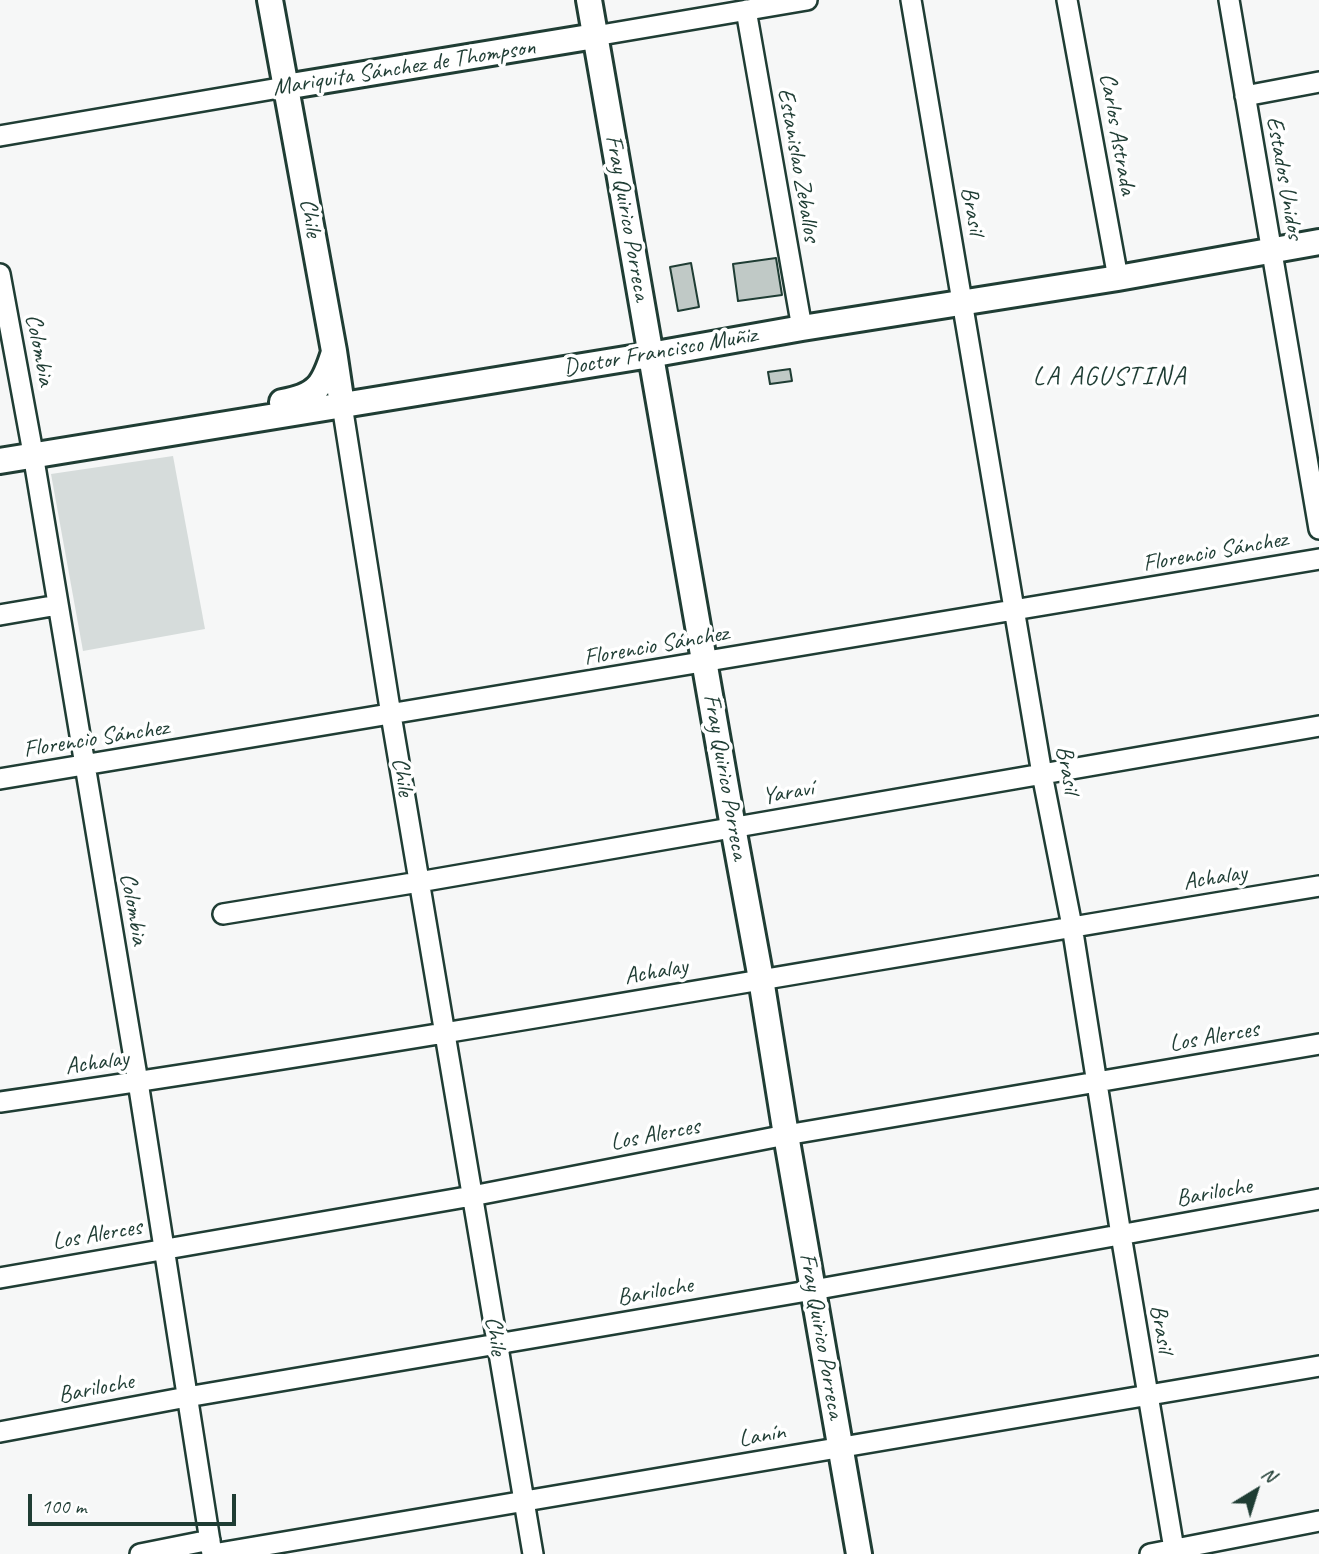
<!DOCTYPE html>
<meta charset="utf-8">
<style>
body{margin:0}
#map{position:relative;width:1319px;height:1554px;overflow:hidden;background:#f6f7f7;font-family:Caveat,sans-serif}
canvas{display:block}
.north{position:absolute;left:1221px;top:1456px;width:70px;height:70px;-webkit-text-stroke:5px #fff;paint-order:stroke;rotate:38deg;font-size:19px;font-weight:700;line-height:28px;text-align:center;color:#1f3d34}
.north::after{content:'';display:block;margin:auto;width:24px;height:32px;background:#1f3d34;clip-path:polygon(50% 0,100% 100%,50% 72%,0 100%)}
.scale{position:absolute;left:28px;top:1494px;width:208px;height:32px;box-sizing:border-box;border:4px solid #1f3d34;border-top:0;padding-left:9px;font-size:21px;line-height:24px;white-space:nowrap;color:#1f3d34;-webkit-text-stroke:5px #fff;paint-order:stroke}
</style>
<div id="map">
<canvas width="1319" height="1554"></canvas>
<div class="north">N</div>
<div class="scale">100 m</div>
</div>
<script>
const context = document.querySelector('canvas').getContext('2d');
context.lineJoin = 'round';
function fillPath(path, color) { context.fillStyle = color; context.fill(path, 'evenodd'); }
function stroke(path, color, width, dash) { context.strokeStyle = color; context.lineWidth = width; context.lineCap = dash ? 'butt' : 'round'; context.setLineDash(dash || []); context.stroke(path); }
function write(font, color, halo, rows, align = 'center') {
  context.font = font + ' Caveat,sans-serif'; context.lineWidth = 7; context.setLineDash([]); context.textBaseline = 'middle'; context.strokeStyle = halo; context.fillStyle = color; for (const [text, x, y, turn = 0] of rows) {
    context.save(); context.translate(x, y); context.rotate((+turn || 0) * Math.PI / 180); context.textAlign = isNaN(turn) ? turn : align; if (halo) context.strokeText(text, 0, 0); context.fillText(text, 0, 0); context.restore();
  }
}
const green = new Path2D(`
 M 173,456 L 205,629 L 83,651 L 51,474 Z`);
const building = new Path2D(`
 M 776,258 L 782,295 L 738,301 L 733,264 Z
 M 691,263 L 699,307 L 678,311 L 670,267 Z
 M 790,369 L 792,381 L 770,384 L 768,372 Z`);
const minor = new Path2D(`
 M 911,0 L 1042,774 L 1072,926 L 1121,1235 L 1174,1549
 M 1067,0 L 1118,278
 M 1229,0 L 1319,529
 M 746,10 L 802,328
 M 595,36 L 807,0
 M 1245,96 L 1319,82
 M 0,136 L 285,87
 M 0,274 L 31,442 L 138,1082 L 212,1554
 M 342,405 L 391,715 L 533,1554
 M 0,615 L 58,605
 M 0,779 L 1319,559
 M 223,914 L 419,882 L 1319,726
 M 0,1102 C 441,1038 879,958 1319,886
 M 0,1278 L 472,1196 L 786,1135 L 1319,1044
 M 0,1432 L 187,1397 L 813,1290 L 1319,1199
 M 140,1554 L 210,1540
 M 213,1554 L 1319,1366
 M 1150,1554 L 1319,1521`);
const major = new Path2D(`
 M 270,0 L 334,351 L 342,405
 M 589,0 L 733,827 L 761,979 L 786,1135 L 859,1554
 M 285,87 L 595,36
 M 282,402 C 318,396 324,384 334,352
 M 0,461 L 650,355 L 802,328 L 1118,278 L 1319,242`);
const streetNames = [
 ["Mariquita Sánchez de Thompson",404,68,-9],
 ["Carlos Astrada",1117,134,80],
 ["Estanislao Zeballos",798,165,80],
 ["Estados Unidos",1284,178,80],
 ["Brasil",972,211,80],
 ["Chile",310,218,80],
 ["Fray Quirico Porreca",627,218,80],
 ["Colombia",39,350,79],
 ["Doctor Francisco Muñiz",660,352,-10],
 ["Florencio Sánchez",1215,552,-10],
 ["Florencio Sánchez",656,646,-10],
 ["Florencio Sánchez",96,739,-9],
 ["Brasil",1067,770,80],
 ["Chile",402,777,80],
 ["Fray Quirico Porreca",725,777,80],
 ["Yaraví",788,793,-10],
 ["Achalay",1215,878,-9],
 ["Colombia",133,909,80],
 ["Achalay",656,972,-10],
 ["Los Alerces",1214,1037,-10],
 ["Achalay",97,1063,-8],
 ["Los Alerces",655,1135,-11],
 ["Bariloche",1214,1193,-10],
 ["Los Alerces",97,1235,-10],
 ["Bariloche",655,1292,-10],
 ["Brasil",1161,1329,80],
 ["Chile",495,1336,81],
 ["Fray Quirico Porreca",821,1336,80],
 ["Bariloche",96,1389,-11],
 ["Lanín",762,1436,-10]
];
const neighbourhoodNames = [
 ["LA AGUSTINA",1110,377]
];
fillPath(green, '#d6dcdb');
fillPath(building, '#c0c9c6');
stroke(building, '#1f3d34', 2);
stroke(minor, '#1f3d34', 24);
stroke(major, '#1f3d34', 30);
stroke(minor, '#fff', 19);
stroke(major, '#fff', 24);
write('24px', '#1f3d34', '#fff', streetNames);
context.letterSpacing = '2px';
write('26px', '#1f3d34', '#fff', neighbourhoodNames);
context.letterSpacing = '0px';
</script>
